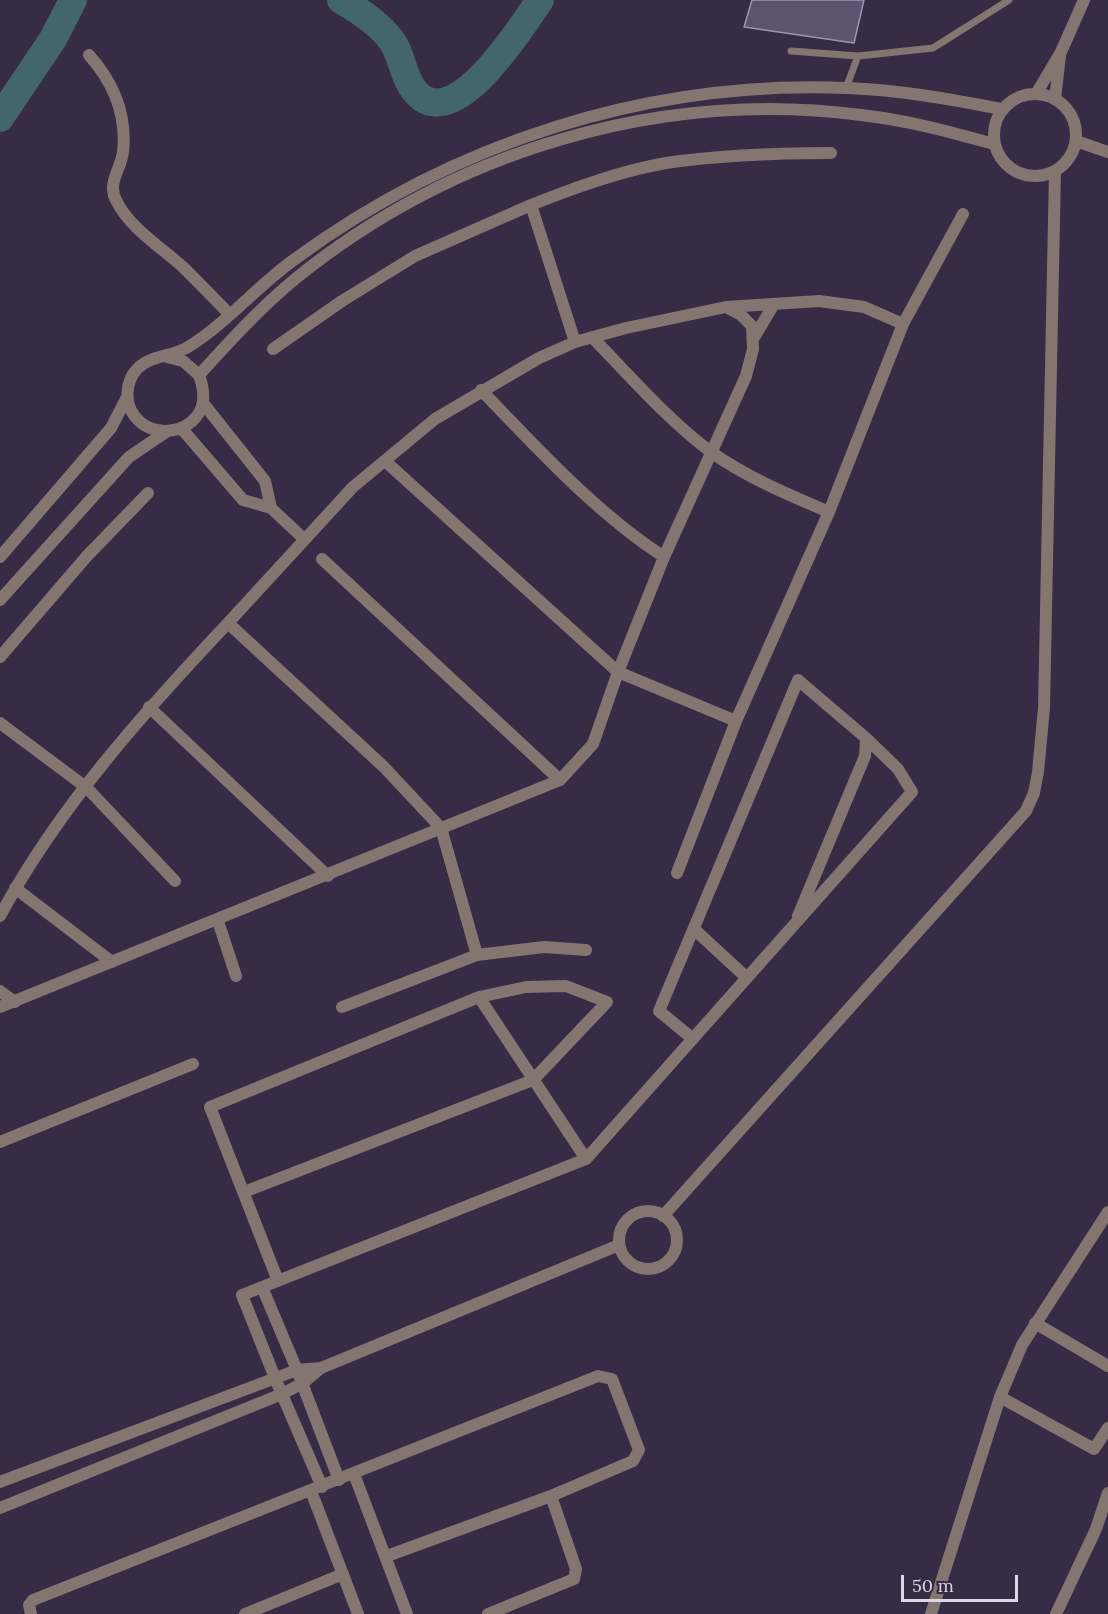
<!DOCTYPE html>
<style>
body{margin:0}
#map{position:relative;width:1108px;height:1614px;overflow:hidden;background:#372b45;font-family:Lora,serif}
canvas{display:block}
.scale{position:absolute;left:901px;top:1575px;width:117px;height:27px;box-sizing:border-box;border:3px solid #ded7e8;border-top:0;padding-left:8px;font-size:18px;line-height:21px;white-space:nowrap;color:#ded7e8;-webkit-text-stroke:4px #372b45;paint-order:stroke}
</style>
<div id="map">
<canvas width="1108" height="1614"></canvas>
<div class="scale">50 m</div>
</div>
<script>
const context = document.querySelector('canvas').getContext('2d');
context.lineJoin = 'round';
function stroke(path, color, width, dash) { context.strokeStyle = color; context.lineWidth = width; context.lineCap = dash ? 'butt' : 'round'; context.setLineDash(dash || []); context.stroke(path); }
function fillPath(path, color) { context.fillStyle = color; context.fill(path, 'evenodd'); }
const river = new Path2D(`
 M 341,0 C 360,11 386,28 396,48 C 403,63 404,77 414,90 C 452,140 522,26 540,0
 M 0,118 L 53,39 L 73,0`);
const building = new Path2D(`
 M 752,0 L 864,0 L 854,43 L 744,27 Z`);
const lane = new Path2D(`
 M 791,51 L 858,56 L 846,88
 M 858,56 L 933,48 L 1009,0`);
const street = new Path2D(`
 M 89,55 C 113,82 127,115 123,152 C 121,169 107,183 116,200 C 130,229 160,246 184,268 C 199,283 214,298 229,314
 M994 135a41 41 0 1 1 82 0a41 41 0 1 1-82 0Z
 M 1036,94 L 1061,52 L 1084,0
 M 1055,99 L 1060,56
 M 1076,141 L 1108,152
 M 755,336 L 774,304
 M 592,337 C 630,376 667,419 711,452 C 746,477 789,495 829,512
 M 575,342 L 531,205 C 574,188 620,171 666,163 C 720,155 776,153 831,153
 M 273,349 L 342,301 L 415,256 L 531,205
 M 167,357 L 183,361 L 199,375 C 202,383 204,393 203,402 C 197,434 151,441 134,415 C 124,402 126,381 137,369 C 150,355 172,357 188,347 C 226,324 258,285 295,259 C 454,142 649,80 847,88 C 899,90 950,99 1001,109
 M 199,375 C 230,341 260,308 295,279 C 453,151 659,89 861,115 C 907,120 950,132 994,144
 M 481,390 C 538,449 595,512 664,557
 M 203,403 L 265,481 L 271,508
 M 182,429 L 243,500 L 271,508 L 304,539
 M 385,461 L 618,672 L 664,557 L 746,376 L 753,349 L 752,326 L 741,315 L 726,307
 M 0,557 L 111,428 L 127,397
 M 322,559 L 560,780
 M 0,600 L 129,457 L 166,432
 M 0,657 L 87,556 L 148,493
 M 149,707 L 328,876
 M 0,723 L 87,788 L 175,881
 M 677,873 L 736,721 L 829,512 L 903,324 L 963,214
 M 15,888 L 112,962
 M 0,916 C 58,808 144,712 228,623
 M 218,921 L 236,976
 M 694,929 L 747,978
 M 477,955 L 441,828 L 384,767 L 228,623 L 353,487 L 435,419 L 539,358 L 575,342 L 626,328 L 726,307 L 819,301 L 864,307 L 903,324
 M 0,991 L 15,1002
 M 479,997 L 586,1159
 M 0,1007 L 560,780 L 593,744 L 618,672 L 736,721
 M 342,1007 L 477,955 L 544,947 L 586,950
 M 693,1039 L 659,1011 L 798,680 L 866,738 L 865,756 L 798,916
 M 0,1142 L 193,1064
 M 244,1192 L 533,1080 L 607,1002 L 566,986 L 526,987 L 479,997 L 210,1107 L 278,1281
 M619 1240a29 29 0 1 1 58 0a29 29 0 1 1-58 0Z
 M 663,1216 L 1026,811 L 1034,793 L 1038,772 L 1044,708 L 1055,171
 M 262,1287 L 297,1370 L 339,1480
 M 1035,1323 L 1108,1366
 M 1000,1397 L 1094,1449 L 1108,1428
 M 354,1474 L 407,1614
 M 0,1482 L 297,1370 L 321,1368 L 619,1245
 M 322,1487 L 275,1378 L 242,1295 L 586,1159 L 912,792 L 898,769 L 866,738
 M 311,1491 L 358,1614
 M 0,1508 L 282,1394 L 303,1383 L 321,1368
 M 31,1614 L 29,1605 L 33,1600 L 598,1376 L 612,1379 L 639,1450 L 633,1461 L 551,1496 L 387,1556
 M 245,1614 L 343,1574
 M 488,1614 L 574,1579 L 576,1569 L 551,1496
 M 931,1614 L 1000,1397 L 1022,1345 L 1108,1212
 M 1056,1614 L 1096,1529 L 1108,1493`);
stroke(river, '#43656c', 28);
fillPath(building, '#5f526f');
stroke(building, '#a092b2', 1.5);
stroke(lane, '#837670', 7);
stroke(street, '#837670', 12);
</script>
